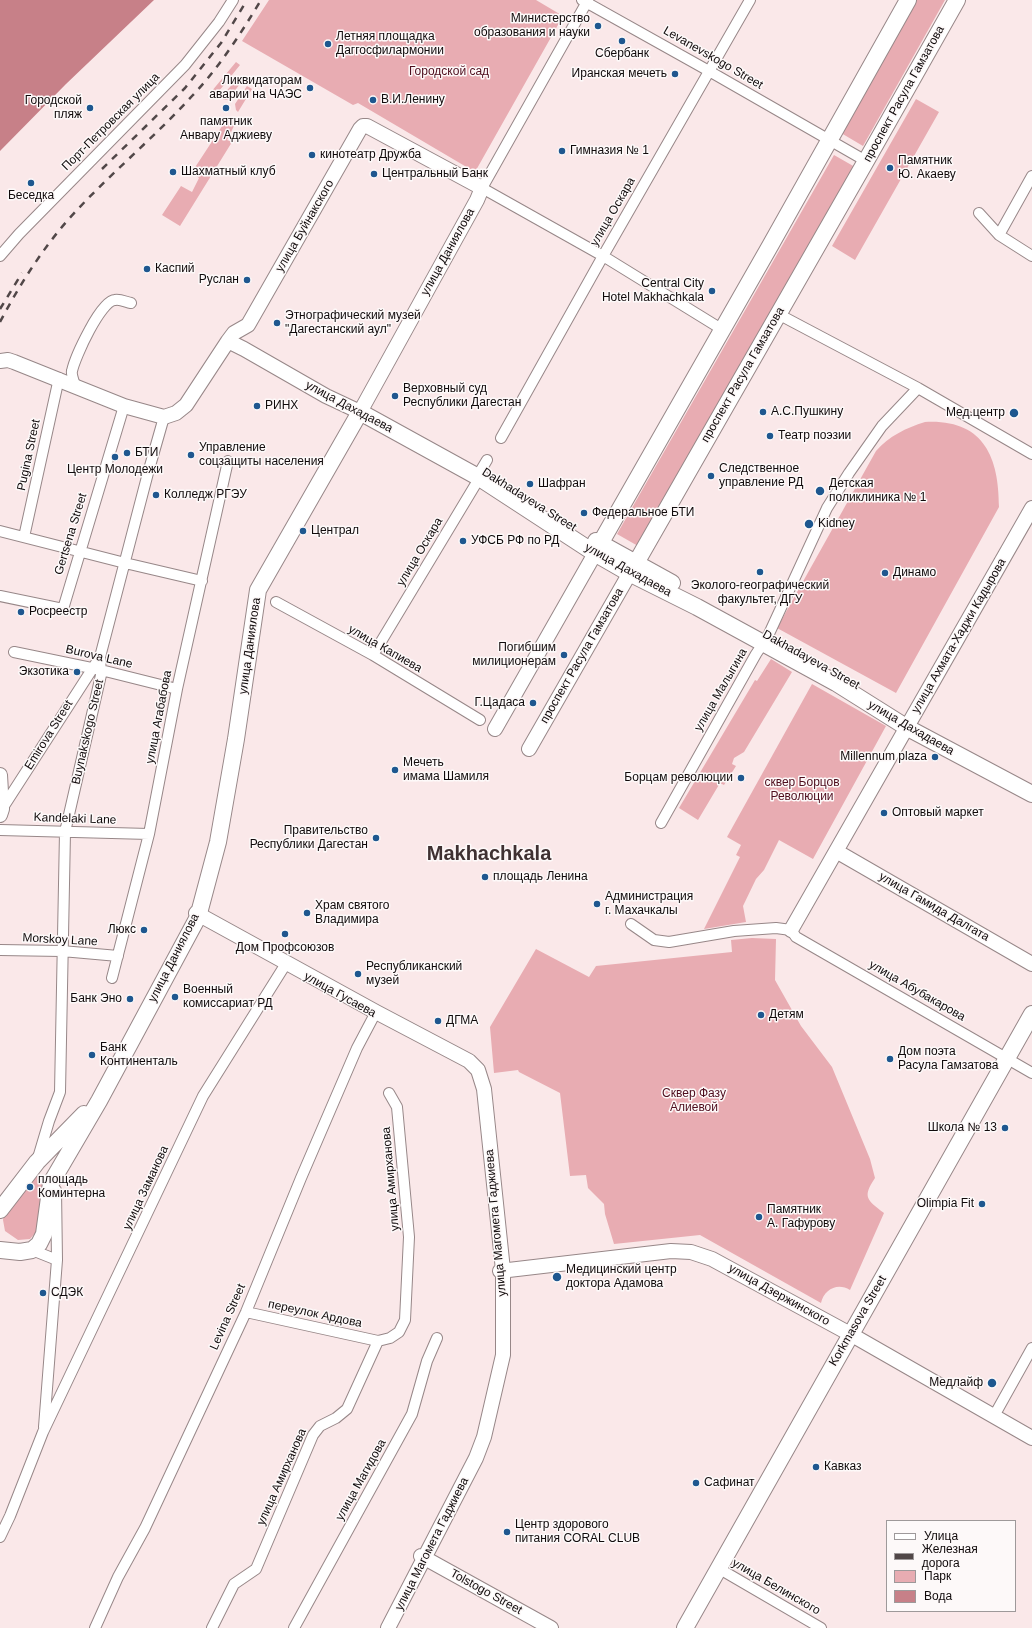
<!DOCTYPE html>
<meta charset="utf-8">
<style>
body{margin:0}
#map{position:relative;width:1032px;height:1628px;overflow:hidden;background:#fae8e9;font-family:Helvetica,sans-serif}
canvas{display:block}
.legend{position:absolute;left:886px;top:1520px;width:130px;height:92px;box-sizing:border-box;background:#fdf9f9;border:1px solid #9e999a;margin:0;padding:5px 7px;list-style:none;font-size:12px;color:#100a0b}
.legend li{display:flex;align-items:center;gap:8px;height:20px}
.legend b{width:20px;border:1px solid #9e999a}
</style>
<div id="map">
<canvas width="1032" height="1628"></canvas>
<ul class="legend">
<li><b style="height:5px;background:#fff"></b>Улица</li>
<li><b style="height:5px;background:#514748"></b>Железная дорога</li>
<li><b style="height:11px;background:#e8acb2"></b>Парк</li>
<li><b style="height:11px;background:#c78088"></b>Вода</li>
</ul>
</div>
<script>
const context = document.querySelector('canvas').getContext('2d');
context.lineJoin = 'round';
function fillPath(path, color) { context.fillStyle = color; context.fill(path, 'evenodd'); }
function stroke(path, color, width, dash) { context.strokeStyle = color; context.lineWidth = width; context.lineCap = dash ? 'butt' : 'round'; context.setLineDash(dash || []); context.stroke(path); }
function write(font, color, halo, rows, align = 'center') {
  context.font = font + ' Helvetica,sans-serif'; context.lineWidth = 3; context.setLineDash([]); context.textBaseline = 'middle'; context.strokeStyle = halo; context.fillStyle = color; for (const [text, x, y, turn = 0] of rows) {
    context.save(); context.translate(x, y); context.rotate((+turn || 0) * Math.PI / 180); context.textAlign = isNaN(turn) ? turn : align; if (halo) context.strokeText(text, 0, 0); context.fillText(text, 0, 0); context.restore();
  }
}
const green = new Path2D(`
 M 269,0 L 536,0 L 563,16 L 475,172 L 358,103 L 353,105 L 242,41 Z
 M 916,0 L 945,0 L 863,146 L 841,133 Z
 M 236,62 L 240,65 L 215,96 L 211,92 Z
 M 238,78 L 242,81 L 228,100 L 224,100 L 221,97 Z
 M 247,86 L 252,89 L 238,112 L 236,110 L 235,104 Z
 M 916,99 L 939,112 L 855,260 L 832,246 Z
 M 228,117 L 236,122 L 227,140 L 232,142 L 180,226 L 162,215 L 181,186 L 192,192 L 199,178 L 192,172 Z
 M 834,155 L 855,167 L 638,546 L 617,534 Z
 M 925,422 C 983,419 999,456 999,507 L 896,693 L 777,628 L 876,451 C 889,436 906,428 925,422 Z
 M 771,659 L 792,672 L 744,752 L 734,758 L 732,764 L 736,766 L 724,785 L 720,783 L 698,820 L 679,808 L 755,680 L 757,681 Z
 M 812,684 L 886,726 L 813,859 L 779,840 L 764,870 L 756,879 L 743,906 L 746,922 L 704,929 L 740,857 L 736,855 L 741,845 L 727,837 Z
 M 752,938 L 776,939 L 775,980 L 801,1026 L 832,1067 L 870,1159 L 875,1178 C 862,1197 867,1200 884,1213 L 850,1290 C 838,1282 824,1289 821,1303 L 700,1235 L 614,1244 L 605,1214 L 604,1204 L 588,1188 L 586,1175 L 570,1176 L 560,1093 L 519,1072 L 518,1070 L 494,1073 L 490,1027 L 536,949 L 589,977 L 596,966 L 732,952 L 731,940 Z
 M 35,1175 L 44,1176 L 45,1178 L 37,1231 L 30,1239 L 18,1240 L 5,1231 L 3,1220 L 4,1214 Z`);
const water = new Path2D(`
 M 0,0 L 154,0 L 66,84 L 0,151 Z`);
const street = new Path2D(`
 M 582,0 L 709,71 L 866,161
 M 588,0 L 482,188 L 603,256 L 723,330
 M 979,213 L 999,235 L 1032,256
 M 999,235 L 1032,176
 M 0,256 L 19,234 L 185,65 L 219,22 L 233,0
 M 778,314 L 918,388 L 1032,454
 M 75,386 C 74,381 71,375 72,371 C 75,357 101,300 115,300 C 120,299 126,302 131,303
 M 501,438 L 603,256 L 750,0
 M 0,531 L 125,563 L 202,581
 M 24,537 L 59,378
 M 0,596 L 63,609 L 124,406
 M 276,602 L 373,655 L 480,720
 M 14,652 L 101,670 L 177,689
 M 373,655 L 477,482 L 481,470 L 487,460
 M 2,809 L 100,657
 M 661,823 L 756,654 L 768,636 L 827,508 L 849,473 L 882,426 L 918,388
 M 0,830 L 149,834
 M 631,924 L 654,940 L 669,942 L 734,931 L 776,928 L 791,930 L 796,937 L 1032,1073
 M 0,950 L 62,951 L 118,956
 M 112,978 L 149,834 L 177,689 L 228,461
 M 38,1158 L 49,1121 L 60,1092 L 65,832 L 101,675 L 100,657 L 148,473 L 164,417
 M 32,1250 L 57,1260
 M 246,1312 L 378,1341
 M 994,1416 L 1032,1348
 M 44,1427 L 57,1260 L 56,1190
 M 0,1537 L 10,1516 L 43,1432 L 203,1096 L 287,962
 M 718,1568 L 821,1628
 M 95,1628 L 118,1577 L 145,1528 L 246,1312 L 301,1178 L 357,1048 L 376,1012
 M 212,1628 L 234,1584 L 256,1569 L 313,1435 L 320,1426 L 336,1418 L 347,1409 L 378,1341 L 390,1338 L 399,1332 L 405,1320 L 409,1237 L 397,1107 L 389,1093
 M 294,1628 L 412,1414 L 427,1361 L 437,1338`);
const secondary = new Path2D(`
 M 0,361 L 8,360 L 14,362 L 124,406 L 164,417 L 176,413 L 186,405 L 228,341 L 234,333 L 248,325 L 360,129 L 363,126 L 367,126 L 482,188 L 477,200 L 360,412 L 326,396 L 244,349 L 228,341
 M 495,729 L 593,557 L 596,554 L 600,545
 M 529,749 L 635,564
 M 0,775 L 2,809 L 0,815
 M 836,851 L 1032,964
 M 196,913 L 376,1012 L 469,1061 L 478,1070 L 484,1089 L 503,1270 L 503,1355 L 484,1437 L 476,1458 L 388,1628
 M 791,930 L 1032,508
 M 500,1271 L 671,1251 L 691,1252 L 712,1259 L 852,1335 L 1032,1438
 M 421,1556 L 551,1628`);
const primary = new Path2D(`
 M 596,541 L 672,583
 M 600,544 L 770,246 L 908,0
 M 636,563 L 866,161 L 957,0
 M 0,1210 L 37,1162 L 84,1114
 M 0,1250 L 20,1252 L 32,1250 L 39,1244 L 44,1234 L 51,1183 L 99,1101 L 198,917 L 218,842 L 236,739 L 258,590 L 360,412 L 478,477 L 596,554 L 629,573 L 697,607 L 836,683 L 906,727 L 1032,794
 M 685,1628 L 1032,1014`);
const rail = new Path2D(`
 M 102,169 L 185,88 L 221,43 L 247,0
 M 0,309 L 22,273
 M 0,322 C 19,286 41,251 67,221 C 106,177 152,140 192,96 C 219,68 241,33 261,0`);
const markers = [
 [598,26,4,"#1e578f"],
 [622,41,4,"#1e578f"],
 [328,44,4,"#1e578f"],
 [675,74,4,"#1e578f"],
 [310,88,4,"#1e578f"],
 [373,100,4,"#1e578f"],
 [90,108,4,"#1e578f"],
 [226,108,4,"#1e578f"],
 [562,151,4,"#1e578f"],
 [312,155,4,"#1e578f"],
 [890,168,4,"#1e578f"],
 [173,172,4,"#1e578f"],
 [374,174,4,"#1e578f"],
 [31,183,4,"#1e578f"],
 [147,269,4,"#1e578f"],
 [247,280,4,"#1e578f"],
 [712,291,4,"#1e578f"],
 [277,323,4,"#1e578f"],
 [395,396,4,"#1e578f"],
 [257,406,4,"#1e578f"],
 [763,412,4,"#1e578f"],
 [1014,413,5,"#1e578f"],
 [770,436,4,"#1e578f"],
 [127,453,4,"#1e578f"],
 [191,455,4,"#1e578f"],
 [115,457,4,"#1e578f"],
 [711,476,4,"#1e578f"],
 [530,484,4,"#1e578f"],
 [820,491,5,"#1e578f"],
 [156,495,4,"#1e578f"],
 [584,513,4,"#1e578f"],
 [809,524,5,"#1e578f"],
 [303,531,4,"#1e578f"],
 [463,541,4,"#1e578f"],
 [760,572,4,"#1e578f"],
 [885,573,4,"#1e578f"],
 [21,612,4,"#1e578f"],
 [564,655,4,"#1e578f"],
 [77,672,4,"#1e578f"],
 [533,703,4,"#1e578f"],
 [935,757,4,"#1e578f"],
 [395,770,4,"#1e578f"],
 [741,778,4,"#1e578f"],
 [884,813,4,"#1e578f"],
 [376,838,4,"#1e578f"],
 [485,877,4,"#1e578f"],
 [597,904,4,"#1e578f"],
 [307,913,4,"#1e578f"],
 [144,930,4,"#1e578f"],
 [285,934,4,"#1e578f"],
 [358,974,4,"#1e578f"],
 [175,997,4,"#1e578f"],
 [130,999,4,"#1e578f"],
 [761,1015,4,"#1e578f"],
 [438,1021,4,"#1e578f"],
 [92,1055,4,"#1e578f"],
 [890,1059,4,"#1e578f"],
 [1005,1128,4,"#1e578f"],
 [30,1187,4,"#1e578f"],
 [982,1204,4,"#1e578f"],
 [759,1217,4,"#1e578f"],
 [557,1277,5,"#1e578f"],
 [43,1293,4,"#1e578f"],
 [992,1383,5,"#1e578f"],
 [816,1467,4,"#1e578f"],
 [696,1483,4,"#1e578f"],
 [507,1532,4,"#1e578f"]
];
const poiNames = [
 ["Министерство",590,19,"right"],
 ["образования и науки",590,33,"right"],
 ["Летняя площадка",336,37],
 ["Даггосфилармонии",336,51],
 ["Сбербанк",622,54,"center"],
 ["Иранская мечеть",667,74,"right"],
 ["Ликвидаторам",302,81,"right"],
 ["аварии на ЧАЭС",302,95,"right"],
 ["В.И.Ленину",381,100],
 ["Городской",82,101,"right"],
 ["пляж",82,115,"right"],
 ["памятник",226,122,"center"],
 ["Анвару Аджиеву",226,136,"center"],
 ["Гимназия № 1",570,151],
 ["кинотеатр Дружба",320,155],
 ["Памятник",898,161],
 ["Ю. Акаеву",898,175],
 ["Шахматный клуб",181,172],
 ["Центральный Банк",382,174],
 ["Беседка",31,196,"center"],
 ["Каспий",155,269],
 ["Руслан",239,280,"right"],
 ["Central City",704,284,"right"],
 ["Hotel Makhachkala",704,298,"right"],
 ["Этнографический музей",285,316],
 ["\"Дагестанский аул\"",285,330],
 ["Верховный суд",403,389],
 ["Республики Дагестан",403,403],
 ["РИНХ",265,406],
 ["А.С.Пушкину",771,412],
 ["Мед.центр",1005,413,"right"],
 ["Театр поэзии",778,436],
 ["Управление",199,448],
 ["соцзащиты населения",199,462],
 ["БТИ",135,453],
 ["Следственное",719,469],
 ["управление РД",719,483],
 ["Центр Молодежи",115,470,"center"],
 ["Шафран",538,484],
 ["Детская",829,484],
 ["поликлиника № 1",829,498],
 ["Колледж РГЭУ",164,495],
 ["Федеральное БТИ",592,513],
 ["Kidney",818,524],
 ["Централ",311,531],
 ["УФСБ РФ по РД",471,541],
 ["Динамо",893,573],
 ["Эколого-географический",760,586,"center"],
 ["факультет, ДГУ",760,600,"center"],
 ["Росреестр",29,612],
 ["Погибшим",556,648,"right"],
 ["милиционерам",556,662,"right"],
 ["Экзотика",69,672,"right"],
 ["Г.Цадаса",525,703,"right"],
 ["Millennum plaza",927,757,"right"],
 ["Мечеть",403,763],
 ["имама Шамиля",403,777],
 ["Борцам революции",733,778,"right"],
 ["Оптовый маркет",892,813],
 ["Правительство",368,831,"right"],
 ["Республики Дагестан",368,845,"right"],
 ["площадь Ленина",493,877],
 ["Администрация",605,897],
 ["г. Махачкалы",605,911],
 ["Храм святого",315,906],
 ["Владимира",315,920],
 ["Люкс",136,930,"right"],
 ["Дом Профсоюзов",285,948,"center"],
 ["Республиканский",366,967],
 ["музей",366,981],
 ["Военный",183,990],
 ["комиссариат РД",183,1004],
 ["Банк Эно",122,999,"right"],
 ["Детям",769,1015],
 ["ДГМА",446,1021],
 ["Банк",100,1048],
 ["Континенталь",100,1062],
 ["Дом поэта",898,1052],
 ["Расула Гамзатова",898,1066],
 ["Школа № 13",997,1128,"right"],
 ["площадь",38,1180],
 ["Коминтерна",38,1194],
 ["Olimpia Fit",974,1204,"right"],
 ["Памятник",767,1210],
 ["А. Гафурову",767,1224],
 ["Медицинский центр",566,1270],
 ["доктора Адамова",566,1284],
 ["СДЭК",51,1293],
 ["Медлайф",983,1383,"right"],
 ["Кавказ",824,1467],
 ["Сафинат",704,1483],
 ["Центр здорового",515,1525],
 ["питания CORAL CLUB",515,1539]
];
const streetNames = [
 ["Levanevskogo Street",713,58,30],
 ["проспект Расула Гамзатова",904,94,-61],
 ["Порт-Петровская улица",111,122,-45],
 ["улица Оскара",613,212,-60],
 ["улица Буйнакского",305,226,-60],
 ["улица Даниялова",448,252,-61],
 ["проспект Расула Гамзатова",743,375,-60],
 ["улица Дахадаева",349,407,28],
 ["Pugina Street",29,455,-78],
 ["Dakhadayeva Street",529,500,32],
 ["Gertsena Street",71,534,-73],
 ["улица Оскара",420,552,-59],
 ["улица Дахадаева",628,570,29],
 ["улица Ахмата-Хаджи Кадырова",959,636,-60],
 ["улица Даниялова",250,646,-82],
 ["улица Капиева",385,649,30],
 ["проспект Расула Гамзатова",582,656,-60],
 ["Burova Lane",99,657,13],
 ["Dakhadayeva Street",811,660,29],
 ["улица Малыгина",721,690,-60],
 ["улица Агабабова",159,717,-79],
 ["улица Дахадаева",911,728,30],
 ["Buynakskogo Street",88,732,-77],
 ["Emirova Street",49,735,-58],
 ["Kandelaki Lane",75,819,2],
 ["улица Гамида Далгата",934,907,30],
 ["Morskoy Lane",60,940,3],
 ["улица Даниялова",174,958,-63],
 ["улица Абубакарова",917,991,30],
 ["улица Гусаева",340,995,29],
 ["улица Амирханова",391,1179,-95],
 ["улица Заманова",146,1188,-65],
 ["улица Магомета Гаджиева",496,1223,-95],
 ["улица Дзержинского",779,1295,29],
 ["переулок Ардова",315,1314,12],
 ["Levina Street",228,1317,-66],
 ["Korkmasova Street",858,1321,-60],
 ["улица Амирханова",282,1477,-66],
 ["улица Магидова",361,1480,-61],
 ["улица Магомета Гаджиева",432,1544,-63],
 ["улица Белинского",776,1587,30],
 ["Tolstogo Street",486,1592,29]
];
const parkNames = [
 ["Городской сад",449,72],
 ["сквер Борцов",802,783],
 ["Революции",802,797],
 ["Сквер Фазу",694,1094],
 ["Алиевой",694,1108]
];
const townNames = [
 ["Makhachkala",489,854]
];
fillPath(green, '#e8acb2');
fillPath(water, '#c78088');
stroke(street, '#978788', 12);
stroke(secondary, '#978788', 16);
stroke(primary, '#978788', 18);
stroke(street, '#fff', 10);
stroke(secondary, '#fff', 14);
stroke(primary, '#fff', 16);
stroke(rail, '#514748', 2.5, [7, 7]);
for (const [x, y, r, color] of markers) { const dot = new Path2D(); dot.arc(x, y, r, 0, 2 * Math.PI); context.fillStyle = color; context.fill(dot); stroke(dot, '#fdf9f9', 1.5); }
write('12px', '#100a0b', '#fdf9f9', poiNames, 'left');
write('12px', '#100a0b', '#fdf9f9', streetNames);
write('12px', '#4e0d1d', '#fdf9f9', parkNames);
write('bold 20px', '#3f3132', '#fdf9f9', townNames);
</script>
